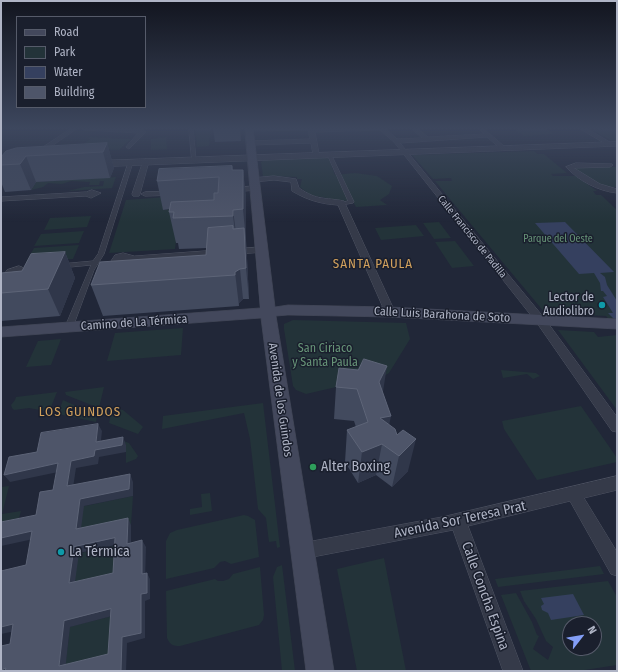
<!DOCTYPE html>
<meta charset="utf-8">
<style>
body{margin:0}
#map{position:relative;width:618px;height:672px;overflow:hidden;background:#212738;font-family:"Fira Sans Condensed",sans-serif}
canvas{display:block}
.frame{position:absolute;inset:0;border:2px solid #afb4c5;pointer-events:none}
.legend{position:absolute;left:16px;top:16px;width:130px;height:92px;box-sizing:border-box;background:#1a1f2d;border:1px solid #565b6a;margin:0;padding:5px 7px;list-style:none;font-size:12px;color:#afb4c5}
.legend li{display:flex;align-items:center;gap:8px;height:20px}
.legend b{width:20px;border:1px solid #565b6a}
.north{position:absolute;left:562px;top:616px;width:40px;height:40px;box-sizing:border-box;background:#1a1f2d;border:1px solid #565b6a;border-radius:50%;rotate:59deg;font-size:11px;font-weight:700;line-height:16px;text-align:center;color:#afb4c5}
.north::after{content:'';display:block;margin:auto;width:14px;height:18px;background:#839ef6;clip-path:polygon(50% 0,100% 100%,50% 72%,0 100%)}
</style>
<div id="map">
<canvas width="618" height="672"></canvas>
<div class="frame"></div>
<ul class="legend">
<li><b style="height:5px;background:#43485c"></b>Road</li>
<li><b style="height:11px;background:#233339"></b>Park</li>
<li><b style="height:11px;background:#35405f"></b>Water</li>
<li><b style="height:11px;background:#4e5569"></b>Building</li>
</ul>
<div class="north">N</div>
</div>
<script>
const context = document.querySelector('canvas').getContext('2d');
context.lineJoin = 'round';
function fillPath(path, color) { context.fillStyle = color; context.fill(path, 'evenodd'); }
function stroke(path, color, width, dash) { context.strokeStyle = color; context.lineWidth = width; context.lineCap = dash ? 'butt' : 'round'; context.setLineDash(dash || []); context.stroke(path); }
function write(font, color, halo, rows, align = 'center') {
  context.font = font + ' "Fira Sans Condensed",sans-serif'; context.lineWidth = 3; context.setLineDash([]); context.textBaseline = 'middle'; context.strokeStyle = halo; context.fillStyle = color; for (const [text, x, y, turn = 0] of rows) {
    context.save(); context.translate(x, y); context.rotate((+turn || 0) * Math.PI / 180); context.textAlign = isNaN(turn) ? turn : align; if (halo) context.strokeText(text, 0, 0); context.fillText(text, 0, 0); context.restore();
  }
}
const green = new Path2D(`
 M 195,128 L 211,128 L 209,146 L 197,147 Z
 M 544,128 L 554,134 L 524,136 L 515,130 Z
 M 617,128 L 617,141 L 610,140 L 592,130 Z
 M 90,137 L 131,139 L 119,150 L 82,148 L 70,155 L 90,139 L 87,139 Z
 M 166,137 L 167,149 L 151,150 L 151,139 Z
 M 534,151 L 538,154 L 544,154 L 567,173 L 551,174 L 553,176 L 576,176 L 597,191 L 593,191 L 596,195 L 601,195 L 617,210 L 617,329 L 606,316 L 545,313 L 435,181 L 452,181 L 451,178 L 433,179 L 412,155 Z
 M 328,157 L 335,175 L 355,173 L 377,176 L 392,186 L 389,194 L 380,200 L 387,205 L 356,207 L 352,200 L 343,201 L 310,195 L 300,187 L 302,179 L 297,179 L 297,177 L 263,176 L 261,162 L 264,160 Z
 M 573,167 L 617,167 L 617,187 L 602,187 L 574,169 Z
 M 116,177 L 112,188 L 68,191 L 84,187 L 103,186 L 104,181 L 91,181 L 100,181 L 99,185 L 89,185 L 90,182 L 71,181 L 62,184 L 48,183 L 43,187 L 31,190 L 36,182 Z
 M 166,197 L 163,210 L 173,209 L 177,233 L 175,249 L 109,253 L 126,200 Z
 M 91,216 L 87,227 L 44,230 L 50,218 Z
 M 439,222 L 451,238 L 434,239 L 423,223 Z
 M 416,225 L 424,236 L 381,240 L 375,228 Z
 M 84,231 L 79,243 L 34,246 L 41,234 Z
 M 455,241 L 474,266 L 452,268 L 435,242 Z
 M 79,245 L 73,259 L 26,262 L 34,248 Z
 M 293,320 L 406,323 L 410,339 L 389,373 L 384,376 L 306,394 L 296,390 L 293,386 L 284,329 L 284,324 Z
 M 183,328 L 181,355 L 107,361 L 115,333 Z
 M 558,330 L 594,332 L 598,337 L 617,335 L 617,410 Z
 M 61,339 L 51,365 L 26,367 L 38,341 Z
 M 501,370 L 536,373 L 540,376 L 533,379 L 527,374 L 503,378 Z
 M 104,387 L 99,408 L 66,395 L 65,392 Z
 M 57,392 L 51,407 L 45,411 L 29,408 L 14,410 L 12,408 L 11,405 L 15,400 L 16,397 Z
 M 63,400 L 94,414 L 97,416 L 96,422 L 58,414 Z
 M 263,403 L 280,547 L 277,548 L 276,541 L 269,542 L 266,518 L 258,509 L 250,439 L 244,413 L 162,429 L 163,416 Z
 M 581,406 L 617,458 L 617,462 L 537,480 L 504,429 L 502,421 Z
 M 118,409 L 123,410 L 141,425 L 143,427 L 138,434 L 109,423 L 111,413 Z
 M 118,439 L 129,443 L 138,456 L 136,459 L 126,463 L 126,445 Z
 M 9,486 L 2,514 L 21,511 L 19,518 L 1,522 L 1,487 Z
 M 210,493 L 212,511 L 190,515 L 190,509 L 202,507 L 201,494 Z
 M 133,496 L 131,525 L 67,532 L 70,509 Z
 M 244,515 L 248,516 L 255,520 L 259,557 L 231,564 L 225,561 L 220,562 L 214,568 L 166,579 L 166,541 L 170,533 L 177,530 Z
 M 131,542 L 130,551 L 117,579 L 59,584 L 63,557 Z
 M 384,558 L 406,671 L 357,671 L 337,569 Z
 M 282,565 L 295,671 L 282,671 L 273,577 L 277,567 Z
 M 600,566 L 604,574 L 498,587 L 495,579 Z
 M 260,567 L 264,615 L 263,620 L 259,625 L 180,646 C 173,646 170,645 167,638 L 166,591 L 215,579 L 218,581 L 223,581 L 229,579 L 233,574 Z
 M 608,581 L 617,597 L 617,665 L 578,671 L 531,671 L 501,595 L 516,593 L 532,622 L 537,635 L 539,636 L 533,649 L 548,660 L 553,647 L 546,641 L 536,619 L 524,601 L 520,591 ZM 570,624 L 594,624 L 594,648 L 570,648 Z
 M 116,615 L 126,656 L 48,671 L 49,664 L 66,659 L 69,637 L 53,631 Z`);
const water = new Path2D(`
 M 565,222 L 614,272 L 600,273 L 605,277 L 607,285 L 617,301 L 617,322 L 608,313 L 613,313 L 603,297 L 607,296 L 603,291 L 601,291 L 600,283 L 594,273 L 579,274 L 535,223 Z
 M 573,594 L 584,615 L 551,620 L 548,613 L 542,610 L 541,606 L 544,604 L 541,598 Z`);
const pedestrian = new Path2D(`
 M 189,128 L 193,128 L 196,160 L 194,161 L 192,160 Z
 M 327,153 L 331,154 L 354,202 L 353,203 L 341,205 L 338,203 L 348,201 L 327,154 Z
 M 129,161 L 133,162 L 104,254 L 94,270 L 73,327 L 69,330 L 66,329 L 65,327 L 91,265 L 60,268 L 57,266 L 60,264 L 93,261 L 98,254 Z`);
const minor = new Path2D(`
 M 72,128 L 78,128 L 37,156 L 33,156 L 33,154 Z
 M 82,128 L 143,130 L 146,132 L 129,149 L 126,147 L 138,133 L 85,130 Z
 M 249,128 L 385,128 L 397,139 L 422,138 L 411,128 L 417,128 L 428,137 L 484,134 L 480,130 L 483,128 L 505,147 L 505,149 L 501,149 L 487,137 L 400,143 L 545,319 L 617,417 L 617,432 L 612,431 L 537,323 L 394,142 L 380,130 L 315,132 L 319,154 L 316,156 L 313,154 L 311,143 L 251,145 L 248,143 L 251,141 L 310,139 L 308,130 L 247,131 L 247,129 Z
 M 579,128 L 586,128 L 613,144 L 608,145 Z
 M 146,159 L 149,161 L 140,194 L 139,196 L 133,196 L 132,194 L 143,161 Z
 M 576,163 L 612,164 L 613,165 L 610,167 L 574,168 L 600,184 L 617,189 L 617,193 C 598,191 579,181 566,167 Z
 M 274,176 L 296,179 L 299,188 C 318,201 324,197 344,201 L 395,312 L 394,314 L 390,315 L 385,312 L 338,205 C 321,204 307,200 292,191 L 291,182 L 274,180 L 254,182 L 250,180 L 254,178 Z
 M 255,186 L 259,188 L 258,190 L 230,192 L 226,190 L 230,188 Z
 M 92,190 L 101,193 L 91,198 L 86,196 L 1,201 L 1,197 L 86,192 Z
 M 175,191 L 178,191 L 178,195 L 145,196 L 141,194 L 145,192 Z
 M 261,247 L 264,248 L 265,250 L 264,252 L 132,262 C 125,265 118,267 111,261 L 115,255 L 123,253 L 134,256 Z
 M 19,266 L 22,267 L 27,272 C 21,280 14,280 6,277 L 4,275 L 7,270 Z
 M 617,476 L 617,490 L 584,498 L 617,552 L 617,576 L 611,574 L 570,501 L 468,526 L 523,671 L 503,671 L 453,530 L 302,559 L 296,557 L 294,551 L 296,545 L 302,543 L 442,517 Z`);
const tertiary = new Path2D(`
 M 617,142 L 617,146 L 93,167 L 89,164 L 93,161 Z`);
const secondary = new Path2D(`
 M 245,128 L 253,128 L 275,307 L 288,305 L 390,307 L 617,319 L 617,329 L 390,317 L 288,315 L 276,316 L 334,671 L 306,671 L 261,318 L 1,337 L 1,327 L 260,308 Z`);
const wall = new Path2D(`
 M 213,128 L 240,128 L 241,141 L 215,142 Z
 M 107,143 L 114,168 L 110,178 L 36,182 L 31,190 L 5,192 L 1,182 L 1,157 Z
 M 232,166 L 233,170 L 243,170 L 246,199 L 246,240 L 247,258 L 249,299 L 243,299 L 239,303 L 239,306 L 103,316 L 91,285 L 206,255 L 207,248 L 179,249 L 178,243 L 176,243 L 169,212 L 170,209 L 163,210 L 157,181 Z
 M 65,252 L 75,278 L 60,316 L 1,321 L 1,273 L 22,271 Z
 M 339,368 L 383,394 L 389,425 L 408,471 L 392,487 L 376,475 L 358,483 L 345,462 L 347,430 L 356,427 L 354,421 L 334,419 L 336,387 Z`);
const shadedWall = new Path2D(`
 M 107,143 L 114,168 L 110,178 L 103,152 Z
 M 26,156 L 36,182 L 31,190 L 20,164 Z
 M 243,170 L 246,199 L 246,240 L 243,209 Z
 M 233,210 L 237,241 L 237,247 L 233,216 Z
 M 244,228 L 247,258 L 249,299 L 246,268 Z
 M 65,252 L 75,278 L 60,316 L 48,289 Z
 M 240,269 L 243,299 L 239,303 L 239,306 L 235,272 Z
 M 387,366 L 382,398 L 379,382 Z
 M 391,416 L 385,446 L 382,444 L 376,475 L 358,483 L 362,452 L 380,418 Z
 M 98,424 L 102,431 L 100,449 L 123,437 L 126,445 L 126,452 L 99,457 L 98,464 L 76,468 L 72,494 L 67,486 L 71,461 L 96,442 Z
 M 416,439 L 408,471 L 392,487 L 399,456 Z
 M 58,463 L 63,471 L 10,482 L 4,475 Z
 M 130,474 L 133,482 L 133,496 L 84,506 L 80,536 L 76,529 L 80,499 Z
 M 128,518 L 131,525 L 131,551 L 127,544 Z
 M 32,531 L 38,538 L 1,546 L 1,538 Z
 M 115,538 L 119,544 L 79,553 L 74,589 L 69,583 L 74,547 Z
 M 142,540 L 146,547 L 145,581 L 142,574 Z
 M 147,573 L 150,579 L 150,599 L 145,601 L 145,638 L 127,643 L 126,671 L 121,671 L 122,637 L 141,594 Z
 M 111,609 L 116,615 L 70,627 L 65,671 L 59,666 L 64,621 Z
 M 13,624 L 20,630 L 1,634 L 1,627 Z
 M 6,668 L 10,671 L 1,671 L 1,670 Z`);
const building = new Path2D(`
 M 107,143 L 103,152 L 26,156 L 20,164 L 1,165 L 1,157 L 6,151 L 16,148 Z
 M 232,166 L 232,170 L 243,170 L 243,209 L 233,210 L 233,216 L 173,218 L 174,212 L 169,212 L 171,202 L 214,200 L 214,193 L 218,193 L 219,177 L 157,181 L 159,169 Z
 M 233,226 L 233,229 L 244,228 L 246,268 L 240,269 L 235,272 L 235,275 L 91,285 L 100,262 L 206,255 L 208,228 Z
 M 65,252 L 48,289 L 1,293 L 1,273 L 22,271 L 31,254 Z
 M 364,359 L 387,366 L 379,382 L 391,416 L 380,418 L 395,429 L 397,435 L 403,430 L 416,439 L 399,456 L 382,444 L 362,452 L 347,430 L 368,422 L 357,389 L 336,387 L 339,368 L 358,370 Z
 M 98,424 L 96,442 L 123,437 L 122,445 L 95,450 L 94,456 L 71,461 L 67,486 L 130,474 L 129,489 L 80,499 L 76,529 L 128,518 L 127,544 L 142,540 L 142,574 L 147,573 L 147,593 L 141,594 L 141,633 L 122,637 L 121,671 L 5,671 L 6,668 L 1,670 L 1,646 L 10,644 L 13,624 L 1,627 L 1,571 L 26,565 L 32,531 L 1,538 L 1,522 L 36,515 L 40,492 L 53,490 L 58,463 L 4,475 L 9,457 L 37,452 L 41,433 ZM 115,538 L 113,573 L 69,583 L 74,547 ZM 111,609 L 108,654 L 59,666 L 64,621 Z`);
const markers = [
 [602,305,4,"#0f9aa8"],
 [313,467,4,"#2e9e5b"],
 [61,552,4,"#0f9aa8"]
];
const farStreetnames = [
 ["Calle Francisco de Padilla",472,237,51]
];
const farParknames = [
 ["Parque del Oeste",558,239]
];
const poiNames = [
 ["Lector de",594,298],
 ["Audiolibro",594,312]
];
const streetNames = [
 ["Calle Luis Barahona de Soto",442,315,3],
 ["Camino de La Térmica",134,323,-4],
 ["Avenida de los Guindos",280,400,82]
];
const parkNames = [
 ["San Ciriaco",325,349],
 ["y Santa Paula",325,363]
];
const neighbourhoodNames = [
 ["SANTA PAULA",373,264],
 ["LOS GUINDOS",80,412]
];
const nearPoinames = [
 ["Alter Boxing",321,467],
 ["La Térmica",69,552]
];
const nearStreetnames = [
 ["Avenida Sor Teresa Prat",460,520,-12],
 ["Calle Concha Espina",485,596,70]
];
fillPath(green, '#233339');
fillPath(water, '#35405f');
stroke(pedestrian, '#4f5463', 1);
stroke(minor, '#4f5463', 1);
stroke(tertiary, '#4f5463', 1);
stroke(secondary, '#3e4352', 1);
fillPath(pedestrian, '#353a49');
fillPath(minor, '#353a49');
fillPath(tertiary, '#353a49');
fillPath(secondary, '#43485c');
fillPath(wall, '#424a5e');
fillPath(shadedWall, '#30374a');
fillPath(building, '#4e5569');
stroke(building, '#5d6477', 1);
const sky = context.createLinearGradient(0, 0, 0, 222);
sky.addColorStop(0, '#12151f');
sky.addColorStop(0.58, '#3d475e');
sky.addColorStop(1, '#3d475e00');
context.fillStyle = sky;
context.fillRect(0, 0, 618, 222);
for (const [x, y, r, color] of markers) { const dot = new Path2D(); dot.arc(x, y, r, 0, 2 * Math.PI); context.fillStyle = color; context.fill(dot); stroke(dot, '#1a1f2d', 1.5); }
write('10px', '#afb4c5', '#1a1f2d', farStreetnames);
write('10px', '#679578', '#1a1f2d', farParknames);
write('12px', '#afb4c5', '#1a1f2d', poiNames, 'right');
write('12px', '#afb4c5', '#1a1f2d', streetNames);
write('12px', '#679578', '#1a1f2d', parkNames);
context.letterSpacing = '1px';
write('13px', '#d2a15d', '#1a1f2d', neighbourhoodNames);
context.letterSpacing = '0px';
write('14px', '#afb4c5', '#1a1f2d', nearPoinames, 'left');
write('14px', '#afb4c5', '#1a1f2d', nearStreetnames);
</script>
